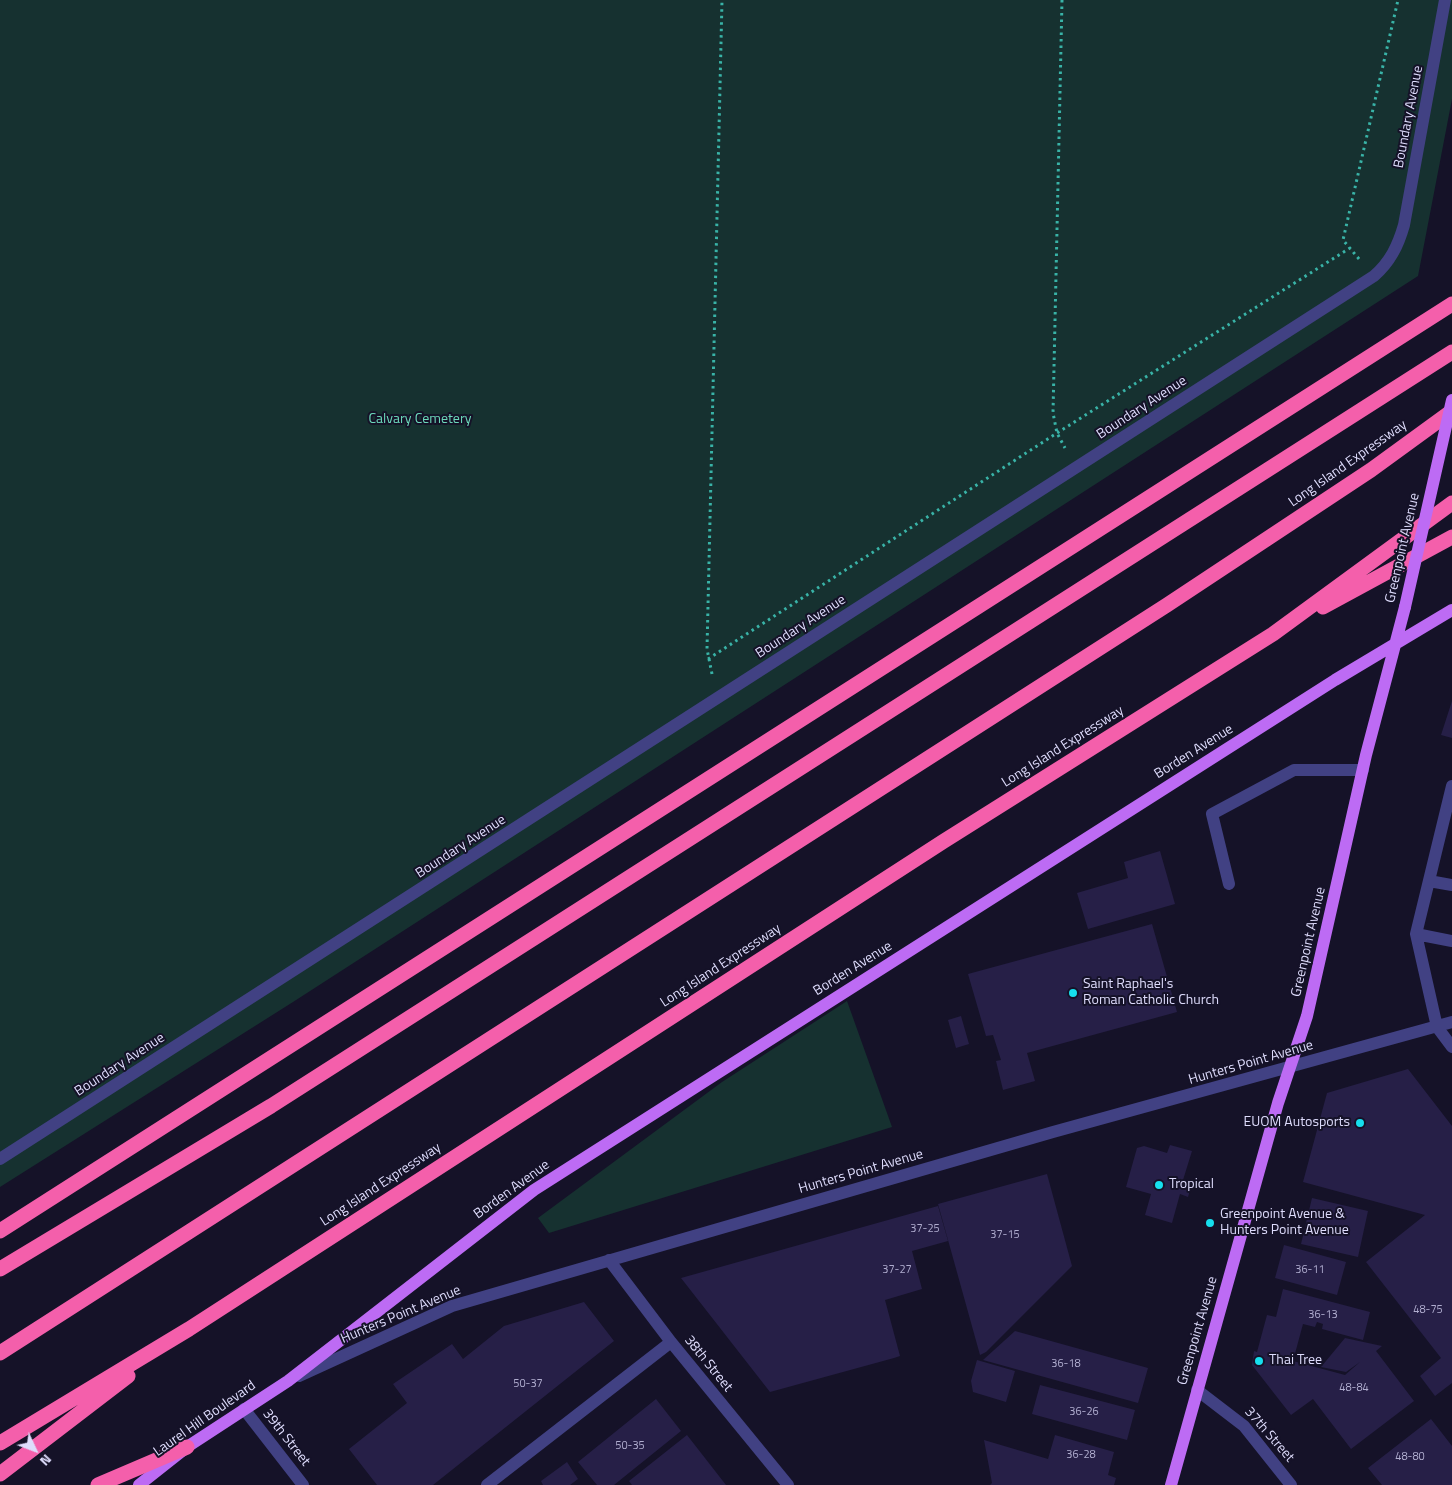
<!DOCTYPE html>
<style>
body{margin:0}
#map{position:relative;width:1452px;height:1485px;overflow:hidden;background:#151228;font-family:"Titillium Web",sans-serif}
canvas{display:block}
.north{position:absolute;left:10px;top:1425px;width:50px;height:50px;-webkit-text-stroke:4px #151228;paint-order:stroke;rotate:133deg;font-size:14px;font-weight:700;line-height:20px;text-align:center;color:#dedcfc}
.north::after{content:'';display:block;margin:auto;width:18px;height:22px;background:#dedcfc;clip-path:polygon(50% 0,100% 100%,50% 72%,0 100%)}
</style>
<div id="map">
<canvas width="1452" height="1485"></canvas>
<div class="north">N</div>
</div>
<script>
const context = document.querySelector('canvas').getContext('2d');
context.lineJoin = 'round';
function fillPath(path, color) { context.fillStyle = color; context.fill(path, 'evenodd'); }
function stroke(path, color, width, dash) { context.strokeStyle = color; context.lineWidth = width; context.lineCap = dash ? 'butt' : 'round'; context.setLineDash(dash || []); context.stroke(path); }
function write(font, color, halo, rows, align = 'center') {
  context.font = font + ' "Titillium Web",sans-serif'; context.lineWidth = 4; context.setLineDash([]); context.textBaseline = 'middle'; context.strokeStyle = halo; context.fillStyle = color; for (const [text, x, y, turn = 0] of rows) {
    context.save(); context.translate(x, y); context.rotate((+turn || 0) * Math.PI / 180); context.textAlign = isNaN(turn) ? turn : align; if (halo) context.strokeText(text, 0, 0); context.fillText(text, 0, 0); context.restore();
  }
}
const green = new Path2D(`
 M 0,0 L 1452,0 L 1452,99 L 1418,276 L 293,1002 L 0,1187 Z
 M 847,1001 L 892,1127 L 549,1233 L 538,1218 L 722,1082 Z`);
const building = new Path2D(`
 M 1452,701 L 1452,738 L 1441,735 Z
 M 1160,851 L 1175,904 L 1088,929 L 1077,893 L 1128,878 L 1124,862 Z
 M 1152,924 L 1177,1012 L 1027,1053 L 1035,1081 L 1003,1090 L 996,1061 L 1001,1060 L 993,1035 L 986,1036 L 968,974 Z
 M 961,1016 L 969,1044 L 956,1048 L 948,1020 Z
 M 1408,1069 L 1452,1126 L 1452,1383 L 1435,1396 L 1420,1376 L 1441,1358 L 1366,1262 L 1425,1215 L 1303,1182 L 1327,1093 Z
 M 1170,1145 L 1192,1151 L 1183,1180 L 1192,1183 L 1188,1197 L 1180,1194 L 1172,1223 L 1145,1215 L 1151,1194 L 1126,1187 L 1137,1148 L 1144,1146 L 1167,1153 Z
 M 1047,1174 L 1072,1266 L 986,1352 L 980,1355 L 938,1204 Z
 M 1312,1198 L 1368,1211 L 1358,1257 L 1301,1244 Z
 M 938,1206 L 948,1241 L 912,1251 L 922,1289 L 885,1300 L 900,1356 L 894,1358 L 770,1392 L 681,1278 Z
 M 1284,1245 L 1346,1262 L 1337,1295 L 1275,1278 Z
 M 1283,1289 L 1370,1312 L 1363,1340 L 1322,1329 L 1323,1324 L 1317,1322 L 1315,1327 L 1303,1324 L 1293,1361 L 1345,1375 L 1360,1362 L 1346,1372 L 1321,1367 L 1345,1338 L 1382,1346 L 1376,1351 L 1414,1401 L 1351,1449 L 1313,1399 L 1291,1415 L 1252,1365 L 1254,1351 L 1257,1352 L 1267,1315 L 1276,1317 Z
 M 584,1302 L 614,1341 L 433,1485 L 377,1485 L 349,1449 L 407,1403 L 393,1384 L 452,1344 L 463,1359 L 504,1326 Z
 M 1015,1331 L 1148,1368 L 1138,1403 L 983,1360 Z
 M 977,1360 L 1015,1371 L 1006,1402 L 973,1392 L 971,1381 Z
 M 1040,1385 L 1135,1410 L 1127,1440 L 1032,1414 Z
 M 656,1399 L 681,1431 L 614,1485 L 597,1485 L 578,1462 Z
 M 1431,1419 L 1452,1446 L 1452,1485 L 1382,1485 L 1368,1468 Z
 M 687,1435 L 726,1485 L 632,1485 L 629,1481 Z
 M 1055,1435 L 1114,1452 L 1108,1475 L 1116,1478 L 1114,1485 L 990,1485 L 992,1483 L 984,1440 L 1048,1459 Z
 M 567,1462 L 578,1479 L 570,1485 L 543,1485 L 541,1481 Z`);
const path = new Path2D(`
 M 1062,0 L 1053,413 L 1057,433 L 1065,448
 M 1359,259 L 1343,240 L 1398,0
 M 708,659 L 1057,433 L 1350,248
 M 712,674 L 707,649 L 722,0`);
const minor = new Path2D(`
 M 1452,786 L 1416,934 L 1452,941
 M 1429,881 L 1452,885
 M 1229,884 L 1212,814 L 1294,770 L 1363,770
 M 1416,934 L 1437,1027 L 1452,1047
 M 0,1159 L 1374,276 C 1390,262 1398,246 1404,225 L 1445,0
 M 609,1260 L 671,1342 L 788,1485
 M 299,1376 L 452,1306 L 1053,1132 L 1452,1022
 M 1197,1390 L 1244,1426 L 1291,1485
 M 244,1409 L 303,1485
 M 487,1485 L 671,1342`);
const major = new Path2D(`
 M 139,1485 L 187,1447 L 288,1381 L 534,1190 L 1335,680 L 1452,610
 M 1171,1485 L 1278,1103 L 1307,1016 L 1366,755 L 1405,607`);
const highway = new Path2D(`
 M 1323,607 L 1452,537
 M 0,1231 L 1452,304
 M 0,1269 L 271,1106 L 1452,352
 M 0,1353 L 1167,605 L 1371,470 L 1452,411
 M 0,1443 L 189,1329 L 944,841 L 1273,634 L 1452,503
 M 0,1474 L 128,1376
 M 98,1485 L 187,1447`);
const majorBridge = new Path2D(`
 M 1405,607 L 1452,400`);
const markers = [
 [1073,993,5,"#16dfee"],
 [1360,1123,5,"#16dfee"],
 [1159,1185,5,"#16dfee"],
 [1210,1223,5,"#16dfee"],
 [1259,1361,5,"#16dfee"]
];
const numberNames = [
 ["37-25",925,1229],
 ["37-15",1005,1235],
 ["37-27",897,1270],
 ["36-11",1310,1270],
 ["48-75",1428,1310],
 ["36-13",1323,1315],
 ["36-18",1066,1364],
 ["50-37",528,1384],
 ["48-84",1354,1388],
 ["36-26",1084,1412],
 ["50-35",630,1446],
 ["36-28",1081,1455],
 ["48-80",1410,1457]
];
const streetNames = [
 ["Boundary Avenue",1409,117,-79],
 ["Boundary Avenue",1142,408,-33],
 ["Long Island Expressway",1348,464,-35],
 ["Greenpoint Avenue",1403,548,-77],
 ["Boundary Avenue",801,627,-33],
 ["Long Island Expressway",1063,747,-32],
 ["Borden Avenue",1194,752,-32],
 ["Boundary Avenue",461,847,-33],
 ["Greenpoint Avenue",1309,942,-77],
 ["Long Island Expressway",721,966,-33],
 ["Borden Avenue",853,969,-32],
 ["Hunters Point Avenue",1251,1063,-16],
 ["Boundary Avenue",120,1065,-33],
 ["Hunters Point Avenue",861,1172,-16],
 ["Long Island Expressway",381,1185,-33],
 ["Borden Avenue",512,1190,-36],
 ["Hunters Point Avenue",401,1315,-23],
 ["Greenpoint Avenue",1198,1331,-74],
 ["38th Street",708,1364,51],
 ["Laurel Hill Boulevard",205,1419,-35],
 ["37th Street",1269,1435,49],
 ["39th Street",286,1438,52]
];
const parkNames = [
 ["Calvary Cemetery",420,420]
];
const poiNames = [
 ["Saint Raphael's",1083,985],
 ["Roman Catholic Church",1083,1001],
 ["EUOM Autosports",1350,1123,"right"],
 ["Tropical",1169,1185],
 ["Greenpoint Avenue &",1220,1215],
 ["Hunters Point Avenue",1220,1231],
 ["Thai Tree",1269,1361]
];
fillPath(green, '#163130');
fillPath(building, '#261f47');
stroke(path, '#39b3a7', 3, [2.5, 4]);
stroke(minor, '#414183', 12);
stroke(major, '#bd6bf4', 12);
stroke(highway, '#f45fab', 15);
stroke(majorBridge, '#bd6bf4', 12);
for (const [x, y, r, color] of markers) { const dot = new Path2D(); dot.arc(x, y, r, 0, 2 * Math.PI); context.fillStyle = color; context.fill(dot); stroke(dot, '#151228', 2); }
write('11px', '#b0adcf', null, numberNames);
write('14px', '#dedcfc', '#151228', streetNames);
write('14px', '#6cd8ba', '#151228', parkNames);
write('14px', '#dedcfc', '#151228', poiNames, 'left');
</script>
